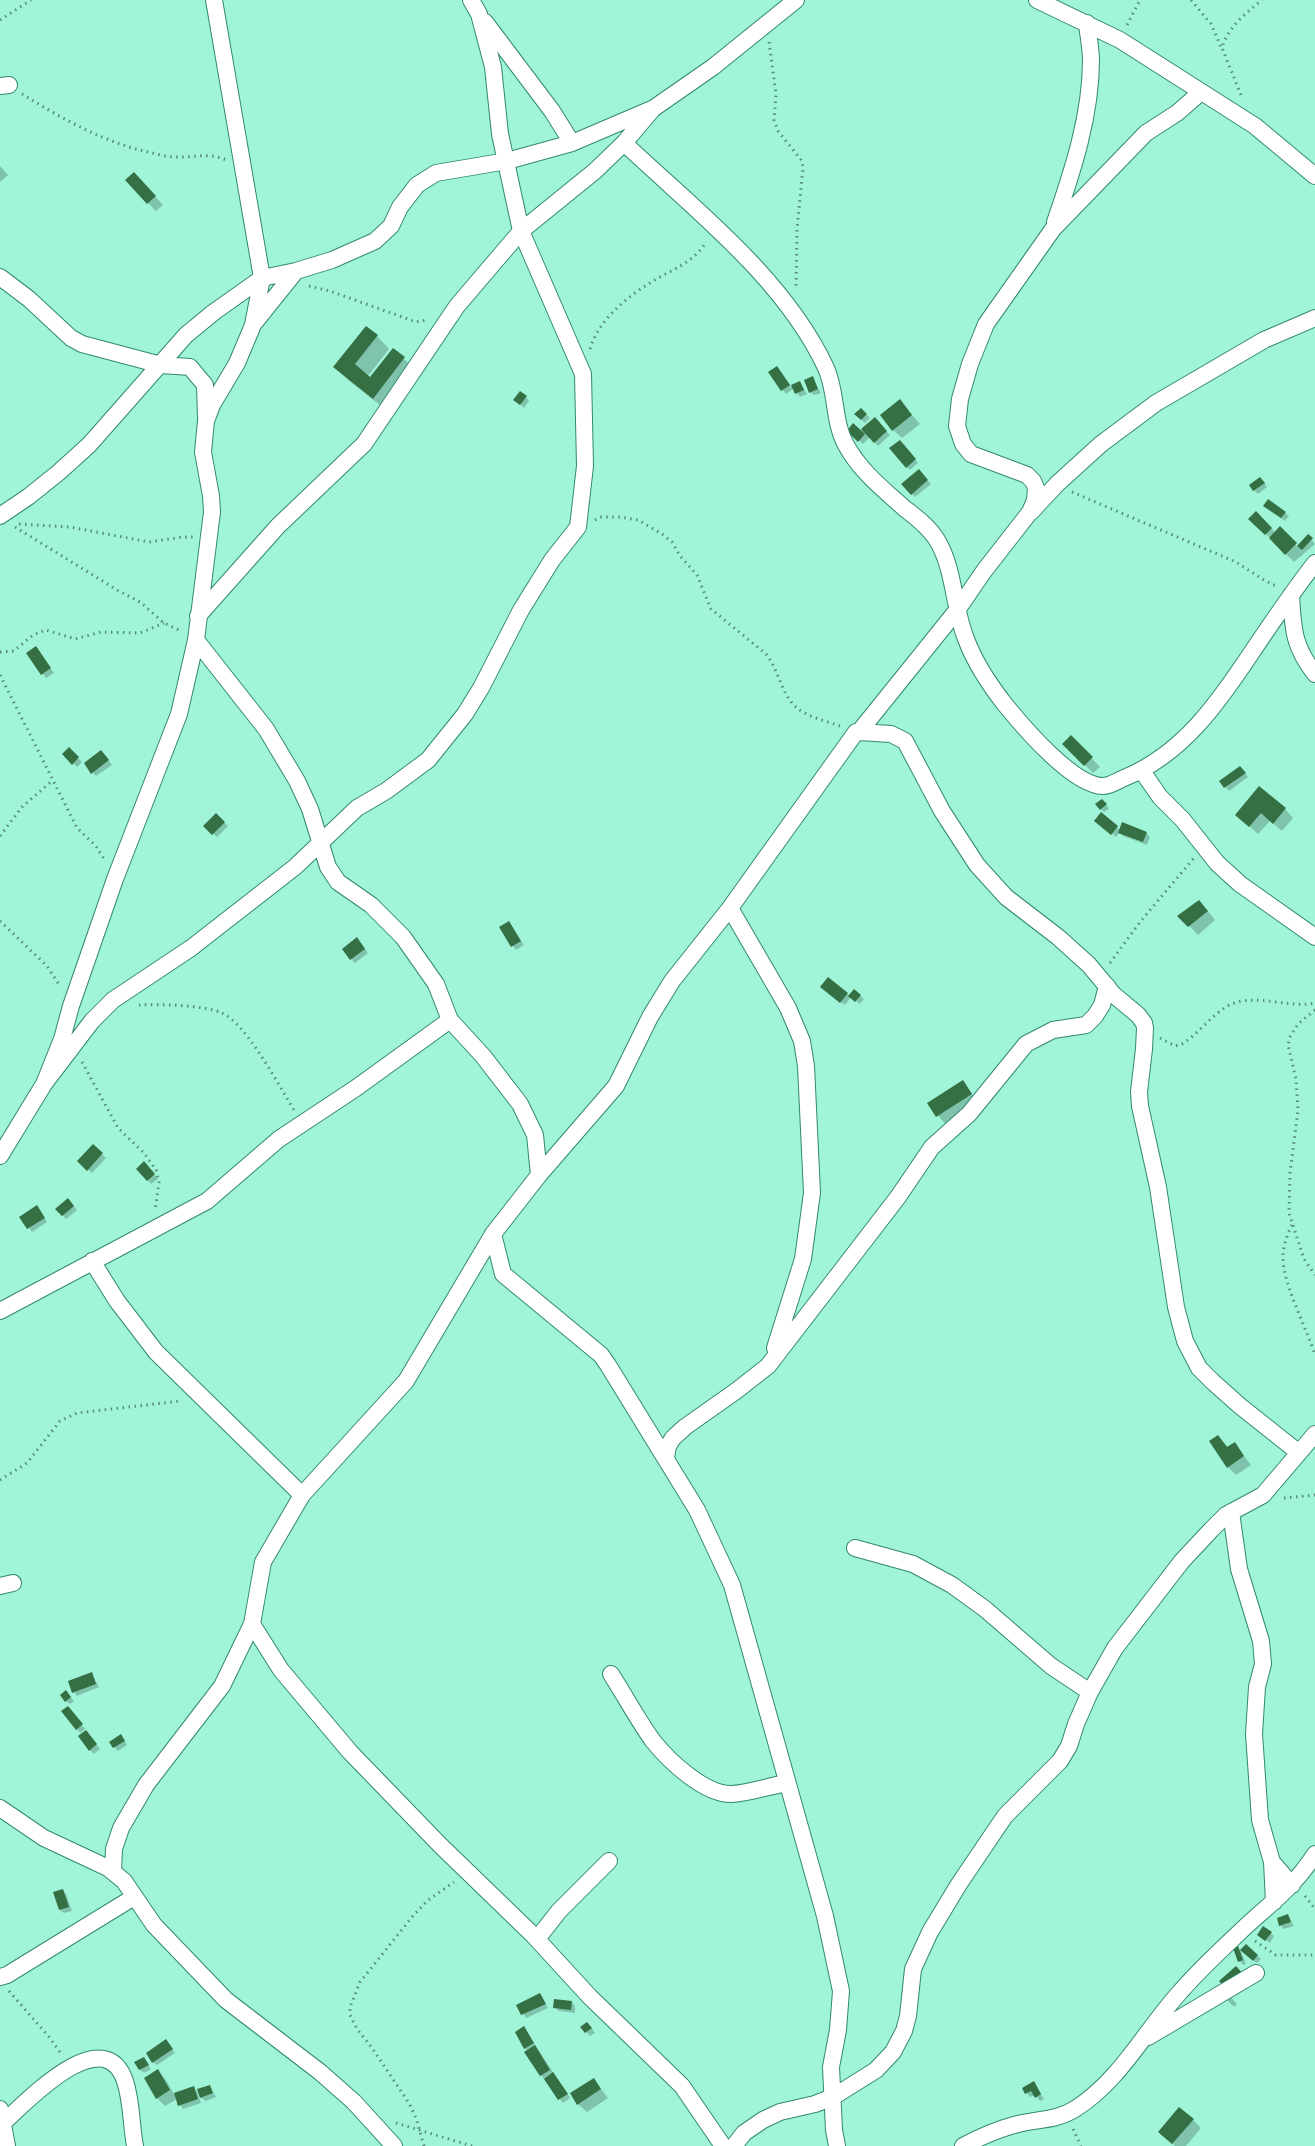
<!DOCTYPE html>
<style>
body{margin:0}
canvas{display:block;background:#a0f4d7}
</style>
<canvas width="1315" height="2146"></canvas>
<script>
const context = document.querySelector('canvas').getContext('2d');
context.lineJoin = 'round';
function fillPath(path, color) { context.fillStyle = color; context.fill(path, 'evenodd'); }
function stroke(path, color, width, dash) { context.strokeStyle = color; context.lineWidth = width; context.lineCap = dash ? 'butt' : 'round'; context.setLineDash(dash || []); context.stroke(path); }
const shadow = new Path2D(`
 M 0,166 L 8,175 L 0,182 Z
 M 142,182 L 163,205 L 156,211 L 148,203 Z
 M 377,336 L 389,349 L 368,376 L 371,379 L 394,350 L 417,371 L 386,410 L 348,380 L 335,367 Z
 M 780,372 L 791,387 L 800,383 L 807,394 L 800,397 L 794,388 L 786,394 L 783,390 Z
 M 812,378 L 821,393 L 814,395 L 810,392 Z
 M 526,397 L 529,401 L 524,408 L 519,403 Z
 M 900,401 L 920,424 L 902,438 L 893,430 Z
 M 861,410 L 870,418 L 865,423 L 856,414 Z
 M 875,419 L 890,435 L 878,446 L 870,437 L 863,444 L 849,431 L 861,432 Z
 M 903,445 L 918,463 L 910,470 L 907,467 Z
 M 919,471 L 931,484 L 915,497 L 903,484 Z
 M 1264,482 L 1267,487 L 1258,494 L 1254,490 Z
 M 1268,509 L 1285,513 L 1289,516 L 1285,521 Z
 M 1256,513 L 1276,533 L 1280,528 L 1298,547 L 1308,536 L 1315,544 L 1294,562 L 1251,519 Z
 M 39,652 L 54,673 L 46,678 L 28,653 Z
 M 1071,737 L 1100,767 L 1093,773 L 1064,744 Z
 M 69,749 L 82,762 L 77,767 L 64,754 Z
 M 105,755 L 112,765 L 96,776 L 93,773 Z
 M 1244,772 L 1248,777 L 1229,791 L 1221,781 Z
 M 1106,804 L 1109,809 L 1104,812 L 1101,809 Z
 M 1285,809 L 1293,818 L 1282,831 L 1270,821 L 1258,834 L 1237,815 Z
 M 216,815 L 228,826 L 217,837 L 205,826 Z
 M 1100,824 L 1117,827 L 1120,830 L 1146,833 L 1150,837 L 1147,845 L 1123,836 L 1120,832 L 1116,837 Z
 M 1207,910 L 1215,920 L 1198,935 L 1180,916 Z
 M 509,923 L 524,945 L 516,950 L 513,946 Z
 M 361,943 L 368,953 L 355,963 L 351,959 Z
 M 828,979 L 850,996 L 854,991 L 864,999 L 860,1004 L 851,997 L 845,1005 L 826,990 Z
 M 962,1082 L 979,1103 L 946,1125 L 929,1104 Z
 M 93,1146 L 106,1158 L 92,1173 L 79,1161 Z
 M 144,1163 L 158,1179 L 151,1184 L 138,1169 Z
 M 68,1200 L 77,1210 L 66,1219 L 57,1209 Z
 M 40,1211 L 47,1222 L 32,1232 L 21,1217 Z
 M 1218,1437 L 1229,1448 L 1235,1444 L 1251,1465 L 1236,1475 L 1228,1467 Z
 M 92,1674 L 99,1687 L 77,1696 L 74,1692 Z
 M 70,1696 L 74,1701 L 70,1704 L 66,1701 Z
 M 72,1712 L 85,1729 L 80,1733 L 77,1729 Z
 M 90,1736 L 100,1749 L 94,1754 L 90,1750 Z
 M 124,1740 L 127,1745 L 118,1751 L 114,1747 Z
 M 62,1890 L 66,1894 L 72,1911 L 64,1913 L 60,1910 Z
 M 1288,1916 L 1294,1926 L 1284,1929 L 1280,1925 Z
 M 1271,1933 L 1274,1936 L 1270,1943 L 1262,1938 Z
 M 1246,1946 L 1261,1959 L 1257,1963 L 1242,1950 Z
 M 1238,1948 L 1241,1951 L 1246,1964 L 1243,1965 L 1240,1961 L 1235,1949 Z
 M 540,1995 L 548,2008 L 526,2018 L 518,2006 Z
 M 1229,1995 L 1237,2004 L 1234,2007 L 1225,1998 Z
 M 572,2002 L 575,2006 L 575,2013 L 559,2011 L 555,2007 Z
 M 582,2027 L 591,2027 L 595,2033 L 590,2036 Z
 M 524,2028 L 570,2098 L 563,2103 L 541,2075 L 525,2048 Z
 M 169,2045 L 175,2053 L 157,2065 L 153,2062 Z
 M 144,2059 L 151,2069 L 144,2073 L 140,2070 Z
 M 158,2071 L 166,2080 L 174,2094 L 193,2088 L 201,2096 L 209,2086 L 216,2097 L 205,2101 L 197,2093 L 201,2103 L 183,2109 L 177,2099 L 165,2106 L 157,2098 Z
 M 594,2080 L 608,2098 L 587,2112 L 578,2104 Z
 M 1034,2083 L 1044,2099 L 1040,2101 L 1035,2095 L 1030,2097 L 1024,2089 Z
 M 1193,2120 L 1201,2128 L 1186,2146 L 1175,2146 L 1169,2140 Z`);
const building = new Path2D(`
 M 134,172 L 156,196 L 147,204 L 125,180 Z
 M 366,326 L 378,335 L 355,364 L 370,377 L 393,348 L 405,357 L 373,399 L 333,367 Z
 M 777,366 L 790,385 L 781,391 L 768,372 Z
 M 813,376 L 818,389 L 809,393 L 804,380 Z
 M 800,381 L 804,390 L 795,394 L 791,385 Z
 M 520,391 L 527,396 L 520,405 L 513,400 Z
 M 900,399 L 912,415 L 892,431 L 880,415 Z
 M 861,408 L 867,414 L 861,420 L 854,414 Z
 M 875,417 L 887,431 L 874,443 L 861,429 Z
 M 853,423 L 865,434 L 858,442 L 847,431 Z
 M 900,440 L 916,459 L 906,468 L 889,448 Z
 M 919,469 L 928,480 L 911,495 L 901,484 Z
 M 1260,477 L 1265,483 L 1253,491 L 1249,485 Z
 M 1268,499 L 1286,512 L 1281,518 L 1263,506 Z
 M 1256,511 L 1272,528 L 1265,535 L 1248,519 Z
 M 1280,526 L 1297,543 L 1285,555 L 1269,538 Z
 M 1308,534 L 1313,538 L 1302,550 L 1297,546 Z
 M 36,646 L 51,668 L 41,675 L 26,653 Z
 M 1071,735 L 1093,757 L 1084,766 L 1062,744 Z
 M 69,747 L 79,757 L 72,765 L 62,754 Z
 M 101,750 L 109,760 L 91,774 L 84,763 Z
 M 1240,766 L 1246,773 L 1224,788 L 1219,781 Z
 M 1259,786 L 1286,808 L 1273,824 L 1261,813 L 1249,827 L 1235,815 Z
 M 1102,799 L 1107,804 L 1100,810 L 1095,804 Z
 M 1101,812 L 1118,826 L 1111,835 L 1094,821 Z
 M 216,813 L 225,822 L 212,835 L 203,826 Z
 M 1122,822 L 1147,832 L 1143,842 L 1118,833 Z
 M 1199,900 L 1208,911 L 1188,927 L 1177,916 Z
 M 509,921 L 521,941 L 511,947 L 499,927 Z
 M 357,937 L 365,949 L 350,960 L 342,949 Z
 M 828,977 L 848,993 L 840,1003 L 820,987 Z
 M 854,989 L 861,995 L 855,1002 L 848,996 Z
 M 963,1080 L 972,1094 L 936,1117 L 927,1103 Z
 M 93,1144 L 103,1153 L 87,1171 L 77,1161 Z
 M 144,1161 L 155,1174 L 147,1181 L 136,1169 Z
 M 68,1198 L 74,1206 L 62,1216 L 55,1209 Z
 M 37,1205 L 45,1218 L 27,1229 L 19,1217 Z
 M 1218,1435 L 1227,1447 L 1235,1442 L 1244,1456 L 1227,1468 L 1209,1441 Z
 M 92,1672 L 96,1684 L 72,1693 L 68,1681 Z
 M 66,1690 L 71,1697 L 65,1702 L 60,1695 Z
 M 68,1706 L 83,1724 L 76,1730 L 61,1711 Z
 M 86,1730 L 97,1744 L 89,1751 L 78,1736 Z
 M 121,1734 L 125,1741 L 113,1748 L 109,1742 Z
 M 63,1889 L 69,1907 L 59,1910 L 53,1892 Z
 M 1288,1914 L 1291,1922 L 1279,1926 L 1277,1918 Z
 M 1263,1926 L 1272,1932 L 1265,1941 L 1257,1935 Z
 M 1246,1944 L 1258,1955 L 1253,1961 L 1240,1950 Z
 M 1238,1946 L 1243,1960 L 1238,1962 L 1233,1948 Z
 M 1236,1966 L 1245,1976 L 1228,1991 L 1219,1981 Z
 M 540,1993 L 546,2004 L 521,2015 L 516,2005 Z
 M 554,1999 L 572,2001 L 571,2010 L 553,2008 Z
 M 587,2022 L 592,2028 L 585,2033 L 580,2027 Z
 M 524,2026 L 534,2043 L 524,2049 L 515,2032 Z
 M 166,2039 L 173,2049 L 152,2063 L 146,2053 Z
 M 535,2045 L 550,2070 L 540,2076 L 524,2052 Z
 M 144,2057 L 149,2065 L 139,2070 L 134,2062 Z
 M 158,2069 L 170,2090 L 156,2099 L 144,2078 Z
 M 553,2072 L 568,2094 L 558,2100 L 544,2079 Z
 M 594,2078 L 601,2089 L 577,2105 L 570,2093 Z
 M 1034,2081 L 1041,2094 L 1035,2098 L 1031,2091 L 1025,2094 L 1022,2088 Z
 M 210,2085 L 213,2093 L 200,2098 L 197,2089 Z
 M 194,2086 L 198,2099 L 178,2106 L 174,2093 Z
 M 1179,2107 L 1194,2119 L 1172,2144 L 1158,2132 Z`);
const path = new Path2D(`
 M 1191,0 L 1211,24 L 1221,47
 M 0,20 L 31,0
 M 1127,25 L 1140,0
 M 769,42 L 776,94 L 774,120 L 778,131 L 802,161 L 803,168 L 797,229 L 796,289
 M 22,94 C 61,118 103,142 148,152 C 157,154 167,157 176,157 C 193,158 209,152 226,160
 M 1241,95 L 1222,48 C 1228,27 1246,13 1262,0
 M 309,286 L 330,291 L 416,322 L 428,320
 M 590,349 C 599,319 627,297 653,281 C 673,269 693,263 706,242
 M 1072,492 L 1236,562 L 1264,580 L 1278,587
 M 595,520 L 601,517 L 620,517 L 638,520 L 662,534 L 672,542 L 680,556 L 697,575 L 711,609 L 766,654 C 779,670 781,694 796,707 C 807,717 826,721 840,726
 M 19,524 L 70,527 L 149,542 L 183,537 L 193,537
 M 15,527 L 117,590 L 140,602 L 164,623 L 179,630
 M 0,652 L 14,651 L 33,635 L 46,630 L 75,639 L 101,632 L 140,633 L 164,623
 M 0,675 L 77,828 L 96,846 L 104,859
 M 0,836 L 22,807 L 53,780
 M 0,921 L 47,966 L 60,986
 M 1110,963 L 1140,922 L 1194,858
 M 139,1005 C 158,1004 205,1005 222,1013 C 246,1023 279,1086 294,1110
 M 1315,1010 L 1298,1024 L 1290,1037 L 1288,1045 L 1296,1079 L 1298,1110 L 1290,1173 L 1289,1213 L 1304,1259 L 1315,1275
 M 1160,1038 L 1175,1046 L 1182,1044 C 1198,1034 1210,1017 1226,1007 C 1251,991 1287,1009 1315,1003
 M 82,1062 L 118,1128 L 144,1153 L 156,1170 L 159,1182 L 155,1211
 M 1292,1225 C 1287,1235 1283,1246 1283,1257 C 1282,1282 1307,1329 1315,1355
 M 0,1480 L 27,1463 L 60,1421 L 77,1413 L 181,1401
 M 1284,1498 L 1315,1495
 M 1305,1896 L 1315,1909
 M 1255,1941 L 1276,1955 L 1315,1955
 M 9,1991 L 49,2037 L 62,2055
 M 396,2123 L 472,2146
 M 1073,2129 L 1081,2146
 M 424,2146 L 416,2118 L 409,2103 L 372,2048 L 357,2029 L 350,2015 L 350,2007 L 360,1982 L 412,1917 L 427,1901 L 454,1882`);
const street = new Path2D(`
 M 1037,0 L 1120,40 L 1255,126 L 1315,176
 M 485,22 L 552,111 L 572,143
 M 0,86 L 9,85
 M 624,143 C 694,209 785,279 826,368 C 837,392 833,422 846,445 C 860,471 883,489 904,508 C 916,517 929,527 937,540 C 955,570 953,607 966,639 C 975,663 991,687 1007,707 C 1025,729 1074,786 1103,786 C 1110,786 1117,781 1124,778 C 1183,754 1218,703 1252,652 C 1273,621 1293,591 1315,563
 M 1055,222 C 1073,170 1091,115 1091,60 C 1091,48 1088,35 1087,23
 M 0,277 L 29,299 L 71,338 L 82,344 L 161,365 L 190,367 L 205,385 L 206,417
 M 255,322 L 296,271
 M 1031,512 L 1057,484 L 1101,444 L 1156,403 L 1264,340 L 1315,318
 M 0,516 L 28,497 L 58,473 L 89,445 L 186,335 L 214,312 L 262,278 L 296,271 L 332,260 L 375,241 L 391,226 L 400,207 L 417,185 L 436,173 L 507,161 L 572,143 L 654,108 L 713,67 L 796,0
 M 1291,595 C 1293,628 1293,646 1315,674
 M 198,616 L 278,526 L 364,444 L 457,306 L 521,231 L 595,171 L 624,143 L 652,110
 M 196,640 L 266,729 L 297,781 L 310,809 L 328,867 L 338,882 L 371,905 L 403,937 L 436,984 L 450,1020 L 483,1056 L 520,1104 L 535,1135 L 539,1175
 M 859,732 L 891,734 L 905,741 L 942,811 L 977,865 L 1006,897 L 1058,937 L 1089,965 L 1114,995 L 1138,1015 L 1144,1023 L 1145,1028 L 1144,1049 L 1139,1092 L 1140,1106 L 1158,1187 L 1176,1307 L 1185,1341 L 1199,1368 L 1213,1382 L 1240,1406 L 1298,1452
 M 1142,771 L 1160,797 L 1183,820 L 1217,863 L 1240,884 L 1315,937
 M 730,908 L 788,1008 L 802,1041 L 806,1066 L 812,1193 L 803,1259 L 775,1348
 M 44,1084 L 92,1021 L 113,1000 L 191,948 L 295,867 L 357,808 L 386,791 L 428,760 L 465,714 L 481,688 L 521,610 L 552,560 L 578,527 L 585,466 L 583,374 L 521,231 L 500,134 L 493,67 L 479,14 L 471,0
 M 0,1156 L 44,1084 L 62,1039 L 71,1006 L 115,879 L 179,714 L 196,640 L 212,512 L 211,496 L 203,452 L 206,421 L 212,405 L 237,363 L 253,325 L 262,278 L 214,0
 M 493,1234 L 503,1274 L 601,1355 L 608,1365 L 697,1510 L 732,1585 L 825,1916 L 841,1991 L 838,2030 L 831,2067 L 834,2130 L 837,2146
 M 92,1261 L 117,1301 L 156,1352 L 302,1495
 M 0,1311 L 207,1201 L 279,1139 L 356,1088 L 450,1020
 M 666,1458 L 668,1446 L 673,1438 L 685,1427 L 736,1391 L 768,1366 L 898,1197 L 932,1147 L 969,1114 L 1026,1044 L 1053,1030 L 1086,1025 L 1095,1016 L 1102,1005 L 1107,986
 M 1231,1512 L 1239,1569 L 1261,1641 L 1263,1664 L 1257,1687 L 1254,1734 L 1260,1820 L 1272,1862 L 1292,1885
 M 855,1548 L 913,1564 L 952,1585 L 985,1609 L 1051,1666 L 1090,1692
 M 0,1586 L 13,1583
 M 611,1674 C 625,1696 638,1720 653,1741 C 669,1761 705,1795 732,1794 C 750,1793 769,1786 787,1783
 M 0,1808 L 44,1838 L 108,1868 L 124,1881 L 154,1925 L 226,2000 L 320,2072 L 354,2102 L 394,2146
 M 1272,1862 L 1274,1902
 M 113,1872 L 114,1849 L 121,1828 L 146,1785 L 222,1686 L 252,1624
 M 537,1939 L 559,1911 L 609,1861
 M 0,1977 L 7,1975 L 134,1897
 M 1148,2037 L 1256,1973
 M 0,2109 L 7,2146
 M 3,2123 C 26,2102 104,2019 125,2081 C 132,2102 131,2125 135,2146
 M 723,2146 L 682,2086 L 590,1997 L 533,1935 L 440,1845 L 350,1752 L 281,1670 L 252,1624 L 263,1562 L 302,1495 L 406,1381 L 493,1234 L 539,1175 L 616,1086 L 650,1017 L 672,981 L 730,908 L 856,732 L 859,732 L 958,609 L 984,571 L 1030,512 L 1035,500 L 1036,488 L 1033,481 L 1027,475 L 971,454 L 963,444 L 957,426 L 960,399 L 970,364 L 986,324 L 1053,229 L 1146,133 L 1177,113 L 1200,93
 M 734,2146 L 744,2133 L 763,2120 L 780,2112 L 815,2104 L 833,2097 L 876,2070 L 893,2052 L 904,2031 L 908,2016 L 913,1969 L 930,1932 L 959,1884 L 1005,1816 L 1060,1761 L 1069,1746 L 1076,1724 L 1090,1692 L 1115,1648 L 1182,1561 L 1211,1530 L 1226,1515 L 1263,1495 L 1315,1434
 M 963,2146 C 980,2137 996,2130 1014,2125 C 1035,2119 1056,2121 1075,2109 C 1120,2081 1146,2029 1181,1991 C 1200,1969 1222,1949 1243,1929 C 1271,1903 1294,1887 1315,1854`);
fillPath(shadow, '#0003');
fillPath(building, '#356f44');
stroke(street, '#32896f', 18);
stroke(path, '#558d7a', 3, [1.5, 4.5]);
stroke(street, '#fff', 16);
</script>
